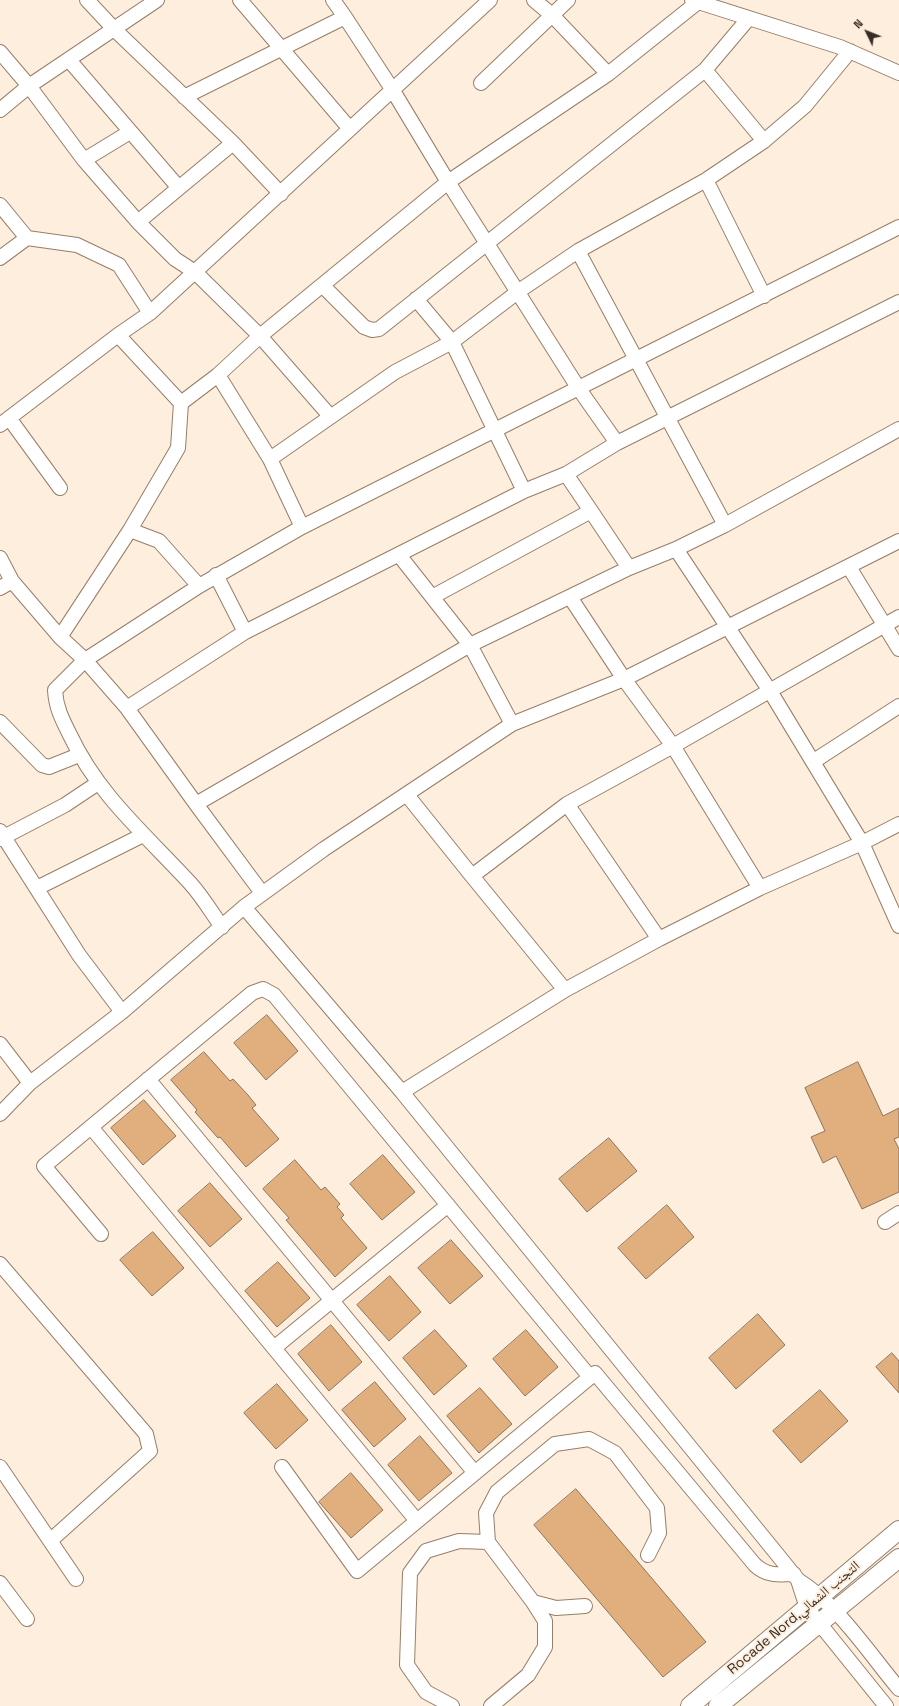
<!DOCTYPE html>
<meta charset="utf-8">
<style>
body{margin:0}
#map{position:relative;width:899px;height:1706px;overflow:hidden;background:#feeede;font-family:"Space Grotesk",sans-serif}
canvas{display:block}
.north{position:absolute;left:847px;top:12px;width:40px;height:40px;-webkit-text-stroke:3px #feeede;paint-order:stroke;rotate:313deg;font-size:11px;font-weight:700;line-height:16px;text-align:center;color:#382d24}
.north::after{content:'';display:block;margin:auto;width:14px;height:18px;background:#382d24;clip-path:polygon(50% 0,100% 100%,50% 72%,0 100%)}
</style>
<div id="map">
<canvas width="899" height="1706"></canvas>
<div class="north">N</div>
</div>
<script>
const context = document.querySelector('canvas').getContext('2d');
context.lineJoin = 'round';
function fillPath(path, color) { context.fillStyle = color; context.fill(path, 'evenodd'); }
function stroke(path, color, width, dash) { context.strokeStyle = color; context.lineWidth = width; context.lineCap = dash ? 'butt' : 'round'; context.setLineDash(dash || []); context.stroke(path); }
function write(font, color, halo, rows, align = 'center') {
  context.font = font + ' "Space Grotesk","Noto Naskh Arabic",sans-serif'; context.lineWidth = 4; context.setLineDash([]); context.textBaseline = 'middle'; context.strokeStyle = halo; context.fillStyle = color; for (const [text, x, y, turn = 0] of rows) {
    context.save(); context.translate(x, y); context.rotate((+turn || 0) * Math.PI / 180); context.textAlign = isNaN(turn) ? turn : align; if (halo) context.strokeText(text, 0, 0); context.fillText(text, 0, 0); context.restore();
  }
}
const building = new Path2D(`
 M 267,1015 L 298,1051 L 266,1080 L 234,1043 Z
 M 204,1052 L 230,1081 L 233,1079 L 248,1095 L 256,1105 L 252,1108 L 279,1139 L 246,1167 L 220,1137 L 218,1138 L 195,1112 L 197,1110 L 171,1080 Z
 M 858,1062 L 883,1116 L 899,1108 L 899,1137 L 894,1139 L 899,1149 L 899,1192 L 862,1209 L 836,1156 L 823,1163 L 811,1137 L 825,1131 L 805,1088 Z
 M 144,1100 L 176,1136 L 143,1165 L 111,1128 Z
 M 609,1138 L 637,1171 L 587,1212 L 559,1179 Z
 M 383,1155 L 415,1192 L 382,1220 L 350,1184 Z
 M 295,1160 L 321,1190 L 325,1187 L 340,1204 L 337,1207 L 344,1215 L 341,1218 L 367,1248 L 335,1277 L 286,1220 L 289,1218 L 263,1189 Z
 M 210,1183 L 242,1219 L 210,1247 L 178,1211 Z
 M 667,1205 L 694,1237 L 646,1279 L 618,1248 Z
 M 153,1232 L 184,1268 L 152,1296 L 120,1260 Z
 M 451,1240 L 483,1276 L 450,1304 L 418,1268 Z
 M 278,1262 L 310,1298 L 277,1327 L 245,1291 Z
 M 390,1276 L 421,1312 L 389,1341 L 357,1305 Z
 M 758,1314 L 785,1345 L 736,1389 L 709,1358 Z
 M 331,1325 L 362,1362 L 329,1391 L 298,1354 Z
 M 435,1330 L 467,1366 L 434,1395 L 403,1358 Z
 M 526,1330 L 558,1367 L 525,1396 L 493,1359 Z
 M 892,1353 L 899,1361 L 899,1393 L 876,1367 Z
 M 375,1382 L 406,1419 L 374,1447 L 342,1410 Z
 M 277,1384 L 308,1420 L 276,1449 L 244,1413 Z
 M 480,1388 L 512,1424 L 479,1453 L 447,1416 Z
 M 820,1390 L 848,1421 L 801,1463 L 773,1431 Z
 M 420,1436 L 452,1473 L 419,1501 L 388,1465 Z
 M 351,1473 L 383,1510 L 351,1538 L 319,1502 Z
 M 576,1489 L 706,1642 L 663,1677 L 534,1525 Z`);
const minor = new Path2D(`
 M 87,0 L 115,30 L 233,143 L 281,194
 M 240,0 L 350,129
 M 333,0 L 345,17
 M 534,0 L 552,15 L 608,74
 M 692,0 L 840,47 L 899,73
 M 0,52 L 29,86 L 84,160 L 138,222 L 175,259 L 195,272 L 260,336 L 330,416
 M 69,60 L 179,188
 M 705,70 L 764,141
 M 481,83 L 568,0
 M 184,97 L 345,17 L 392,89 L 448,182 L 579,389 L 617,443
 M 0,110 L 29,86 L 157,0
 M 84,160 L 130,132
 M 706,180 L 764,296
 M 0,205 L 27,238
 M 138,222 L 233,143
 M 578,251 L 725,525
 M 0,258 L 27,238 L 77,245 L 119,265 L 150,313 L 118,335
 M 323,286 L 364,327 L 372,330 L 379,329 L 705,70 L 749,18
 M 416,299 L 452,342 L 524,491
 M 150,313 L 490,0
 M 218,375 L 260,336 L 448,182 L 608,74 L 698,2
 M 181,403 L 218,375 L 270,459 L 395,372 L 452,342 L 519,291 L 578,251 L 706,180 L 764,141 L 805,106 L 850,51
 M 9,418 L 60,488
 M 0,425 L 118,335 L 181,403 L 178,448 L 130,530 L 60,637
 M 270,459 L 302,527
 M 591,511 L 629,568
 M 130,530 L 159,541 L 199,586 L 85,660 L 55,690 C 56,708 62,719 70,735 C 98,795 146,835 190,883 C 202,896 212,913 222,927
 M 899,541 L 624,679 L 512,724 L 324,849 L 244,907 L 402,1092 L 798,1580 C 837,1604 869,1653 899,1689
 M 676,549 L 770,691 L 862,843 L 899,824
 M 399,555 L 470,645 L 512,724
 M 0,558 L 12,581
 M 849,567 L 899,649
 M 216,575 L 245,632
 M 199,586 L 302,527 L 899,227
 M 0,588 L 12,581 L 60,637 L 85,660 L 127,708 L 196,804 L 262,893
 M 432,597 L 591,511 L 566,474
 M 570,597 L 624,679 L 673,746 L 760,888
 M 127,708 L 245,632 L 524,491 L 566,474 L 617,443 L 899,302
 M 0,722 L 42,765 L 49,767 L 79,755
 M 814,761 L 899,706
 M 407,795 L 472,876 L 567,804 L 673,746 L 899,617
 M 196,804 L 470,645 L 629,568 L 676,549 L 725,525 L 899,429
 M 567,804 L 659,939
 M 0,831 L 79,955 L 122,1012
 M 0,839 L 65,805 L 98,783
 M 37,888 L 143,835
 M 565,990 L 659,939 L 760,888 L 862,843 L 899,926
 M 0,1044 L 30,1083
 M 148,1079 L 475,1473
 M 402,1092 L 565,990 L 472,876
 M 0,1114 L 30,1083 L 122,1012 L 244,907
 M 91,1127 L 417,1521
 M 885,1222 L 899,1213
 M 101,1234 L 44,1166 L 252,993 L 263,989 L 274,995 L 590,1377
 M 0,1264 L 146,1434 L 150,1451 L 50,1541
 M 274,1348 L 448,1205
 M 0,1467 L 76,1579
 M 282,1467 L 357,1571 L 595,1373 L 755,1565 C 767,1576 778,1575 794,1574
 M 798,1580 L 807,1608 L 886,1706
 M 0,1583 L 27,1619
 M 533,1602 L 556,1608 L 585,1606
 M 452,1706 L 426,1692 L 407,1665 L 410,1573 L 426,1551 L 459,1541 L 488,1542
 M 491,1706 L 528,1675 L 545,1647 L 545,1621 L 533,1602 L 488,1542 L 486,1513 L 497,1492 L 555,1444 L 589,1439 L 615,1453 L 657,1508 L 659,1533 L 648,1555`);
const major = new Path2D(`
 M 690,1706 L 899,1530
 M 718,1706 L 899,1558`);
const streetNames = [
 ["Rocade Nord,التجنب الشمالي",794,1618,-40]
];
fillPath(building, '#e1ae7e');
stroke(building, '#8c745d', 1);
stroke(minor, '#977e67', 16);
stroke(major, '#977e67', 20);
stroke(minor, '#fff', 14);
stroke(major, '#fff', 18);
write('14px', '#382d24', '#feeede', streetNames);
</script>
